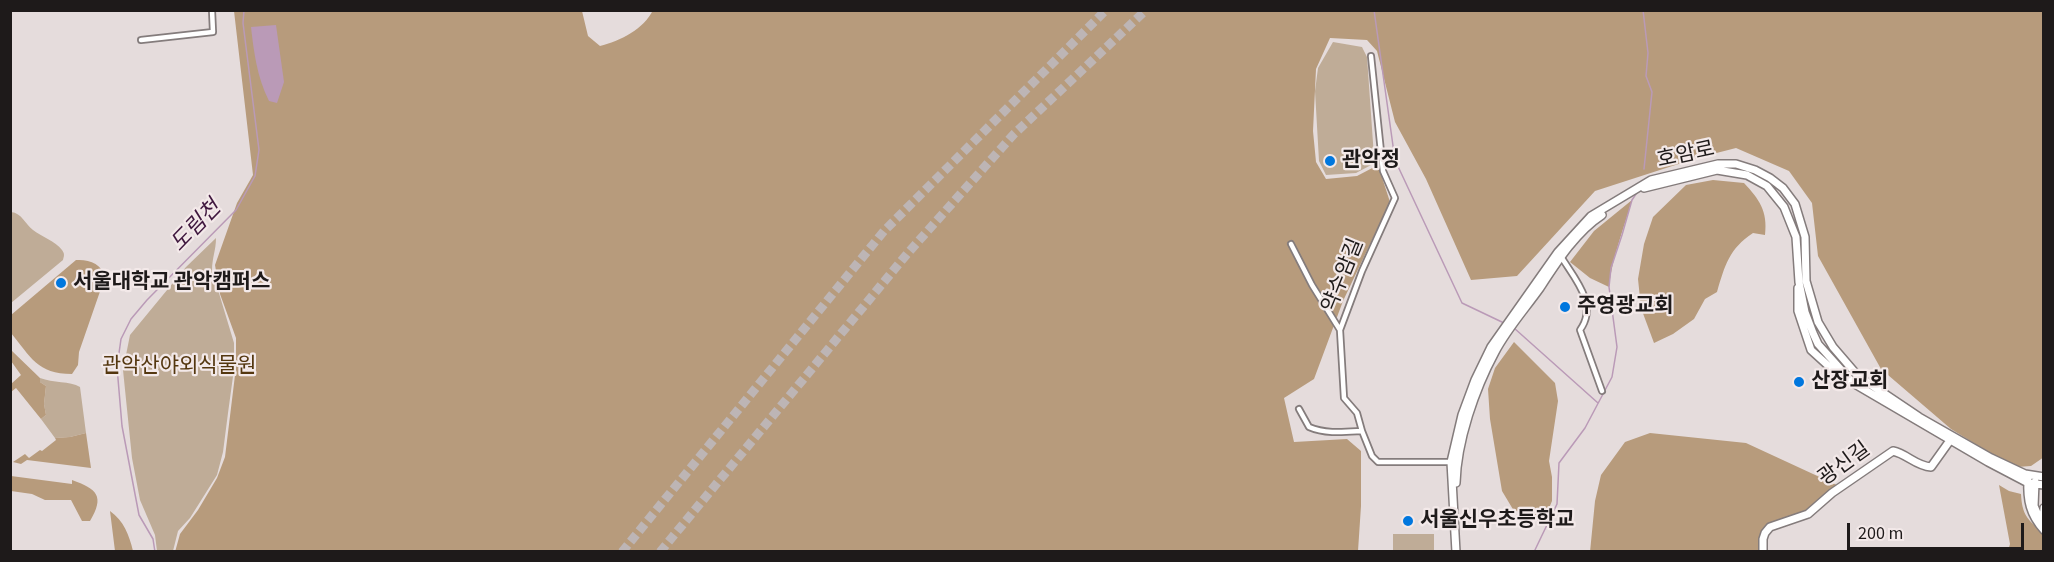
<!DOCTYPE html>
<meta charset="utf-8">
<style>
body{margin:0}
#map{position:relative;width:2054px;height:562px;overflow:hidden;background:#e5dcdc;font-family:"Source Sans 3",sans-serif}
canvas{display:block}
.frame{position:absolute;inset:0;border:12px solid #1e1a1a;pointer-events:none}
.scale{position:absolute;left:1847px;top:523px;width:177px;height:27px;box-sizing:border-box;border:3px solid #1e1a1a;border-top:0;padding-left:8px;font-size:18px;line-height:21px;white-space:nowrap;color:#1e1a1a;-webkit-text-stroke:4px #f3e9e9;paint-order:stroke}
</style>
<div id="map">
<canvas width="2054" height="562"></canvas>
<div class="frame"></div>
<div class="scale">200 m</div>
</div>
<script>
const context = document.querySelector('canvas').getContext('2d');
context.lineJoin = 'round';
function fillPath(path, color) { context.fillStyle = color; context.fill(path, 'evenodd'); }
function stroke(path, color, width, dash) { context.strokeStyle = color; context.lineWidth = width; context.lineCap = dash ? 'butt' : 'round'; context.setLineDash(dash || []); context.stroke(path); }
function write(font, color, halo, rows, align = 'center') {
  context.font = font + ' "Source Sans 3","Noto Sans KR",sans-serif'; context.lineWidth = 4.5; context.setLineDash([]); context.textBaseline = 'middle'; context.strokeStyle = halo; context.fillStyle = color; for (const [text, x, y, turn = 0] of rows) {
    context.save(); context.translate(x, y); context.rotate((+turn || 0) * Math.PI / 180); context.textAlign = isNaN(turn) ? turn : align; if (halo) context.strokeText(text, 0, 0); context.fillText(text, 0, 0); context.restore();
  }
}
const green = new Path2D(`
 M 1333,42 L 1362,47 L 1367,57 L 1374,157 L 1373,164 L 1356,173 L 1326,175 L 1319,161 L 1315,91 L 1318,68 Z
 M 11,212 C 22,213 25,224 33,230 C 42,237 55,241 62,250 C 65,254 64,256 63,260 L 11,303 Z
 M 216,238 C 216,250 212,258 212,270 L 234,343 L 234,369 L 228,413 L 223,452 L 217,475 L 190,518 L 178,531 L 173,551 L 157,551 L 155,535 L 140,500 L 132,458 L 123,370 L 130,335 L 186,267 Z
 M 40,378 C 53,383 70,381 80,387 L 86,433 L 70,437 L 55,438 L 41,419 L 46,415 L 44,404 L 46,386 L 40,382 Z
 M 1393,534 L 1434,534 L 1434,551 L 1393,551 Z`);
const forest = new Path2D(`
 M 653,10 L 2043,11 L 2044,457 L 2031,466 L 2017,467 L 1985,450 L 1951,429 L 1881,369 L 1818,256 L 1812,203 L 1789,171 L 1736,148 L 1697,158 L 1595,191 L 1517,276 L 1471,280 L 1426,179 L 1395,122 L 1377,51 L 1367,40 L 1330,38 L 1316,69 L 1313,131 L 1316,162 L 1326,179 L 1357,176 L 1378,165 L 1390,202 L 1343,301 L 1314,379 L 1284,398 L 1294,442 L 1347,439 L 1361,451 L 1361,506 L 1358,551 L 175,552 L 180,534 L 198,510 L 217,478 L 225,457 L 236,367 L 236,338 L 220,294 L 215,265 L 237,203 L 253,175 L 234,11 L 582,11 L 588,36 L 600,46 C 620,41 644,29 653,10 Z
 M 1713,180 L 1744,183 C 1759,199 1768,211 1765,235 L 1753,233 C 1729,249 1725,265 1717,292 L 1705,299 L 1694,319 L 1673,334 L 1654,343 L 1641,308 L 1638,279 L 1644,244 L 1653,217 L 1686,185 Z
 M 1632,200 C 1624,229 1612,257 1609,287 L 1590,278 L 1570,262 L 1594,231 Z
 M 76,260 C 89,259 102,264 105,277 L 79,352 L 78,365 L 72,374 C 37,374 31,357 11,333 L 11,315 Z
 M 1514,342 L 1555,383 L 1558,401 L 1549,461 L 1552,477 L 1552,501 L 1542,525 L 1529,512 L 1514,511 L 1502,491 L 1490,419 L 1488,389 L 1495,368 Z
 M 11,350 L 40,378 L 40,382 L 46,386 L 44,404 L 46,415 L 41,419 L 16,388 L 11,392 L 11,384 L 21,375 L 11,361 Z
 M 86,433 L 91,468 L 27,460 L 21,464 L 13,462 L 25,454 L 29,458 L 40,450 L 42,451 L 56,440 L 55,438 L 70,437 Z
 M 1650,433 L 1746,443 L 1839,486 L 1808,514 L 1765,533 L 1763,551 L 1590,552 L 1595,501 L 1601,475 L 1625,442 Z
 M 11,476 L 72,484 L 72,480 C 97,489 105,496 90,521 L 82,521 L 71,500 L 45,500 L 32,494 L 11,491 Z
 M 1999,485 L 2009,491 L 2021,494 C 2022,514 2027,520 2043,532 L 2043,551 L 2008,551 L 2010,544 Z
 M 110,511 C 124,521 129,535 133,551 L 115,551 Z`);
const water = new Path2D(`
 M 276,25 L 284,82 L 277,103 L 269,101 C 257,77 254,53 251,27 Z`);
const stream = new Path2D(`
 M 1374,10 L 1395,160 L 1462,303 L 1504,323
 M 1643,10 L 1648,53 L 1646,76 L 1652,92 L 1644,169
 M 1514,328 L 1598,403
 M 155,552 L 153,539 L 139,515 L 122,426 L 117,367 L 121,339 L 131,319 L 147,300 L 236,210 L 255,176 L 259,150 L 243,23 L 244,10
 M 1534,552 L 1557,504 L 1559,463 L 1585,428 L 1612,377 L 1617,347 L 1609,287 L 1611,268 L 1622,235 L 1632,200 L 1636,194`);
const highwayTunnel = new Path2D(`
 M 622,552 L 884,231 L 1106,10
 M 660,552 L 907,254 L 1014,134 L 1146,10`);
const street = new Path2D(`
 M 141,40 L 213,32 L 212,10
 M 1371,56 L 1383,171 L 1395,198 L 1362,271 L 1340,330 L 1344,398 L 1357,413 L 1362,431 L 1372,456 L 1378,462 L 1451,462
 M 1291,244 L 1312,285 L 1340,330
 M 1560,255 C 1574,278 1599,304 1580,330 L 1602,391
 M 1299,409 L 1309,427 C 1325,434 1344,432 1362,431`);
const secondary = new Path2D(`
 M 1644,188 L 1717,170 L 1747,175 L 1767,186 L 1784,207 L 1796,237 L 1799,282 L 1805,312 L 1813,333 L 1818,344 L 1853,383 L 1988,462 L 2028,483 L 2044,485
 M 1798,288 L 1798,311 L 1811,350 L 1844,380 L 1853,383
 M 2028,480 C 2027,500 2030,515 2044,530
 M 2035,482 L 2034,506 L 2040,520
 M 1456,483 C 1457,441 1475,389 1495,352 C 1507,329 1525,309 1540,288 C 1557,262 1576,232 1602,215
 M 2043,521 L 2044,508
 M 1456,552 L 1451,462 L 1462,415 L 1475,380 L 1491,347 L 1558,252 L 1591,216 L 1651,180 L 1718,164 L 1736,164 L 1755,170 L 1770,178 L 1783,188 L 1795,204 L 1805,237 L 1806,281 L 1818,322 L 1833,347 L 1858,376 L 1919,417 L 1991,458 L 2025,474 L 2044,477
 M 1763,552 L 1763,539 L 1765,533 L 1770,527 L 1808,514 L 1832,493 L 1893,451 C 1907,454 1916,466 1931,467 L 1951,439`);
const markers = [
 [1330,161,6,"#0077de"],
 [61,283,6,"#0077de"],
 [1565,307,6,"#0077de"],
 [1799,382,6,"#0077de"],
 [1408,521,6,"#0077de"]
];
const streetNames = [
 ["호암로",1686,156,-12],
 ["약수암길",1344,276,-68],
 ["광신길",1845,465,-36]
];
const poiNames = [
 ["관악정",1342,161],
 ["서울대학교 관악캠퍼스",73,283],
 ["주영광교회",1577,307],
 ["산장교회",1811,382],
 ["서울신우초등학교",1420,521]
];
const parkNames = [
 ["관악산야외식물원",179,367]
];
const waterNames = [
 ["도림천",197,227,-46]
];
fillPath(green, '#bfac97');
fillPath(forest, '#b79b7c');
fillPath(water, '#ba9ab7');
stroke(stream, '#ba9ab7', 1.5);
stroke(highwayTunnel, '#bdb5b5', 9, [9, 4.5]);
stroke(street, '#847c7c', 8);
stroke(secondary, '#847c7c', 10);
stroke(street, '#fff', 4.5);
stroke(secondary, '#fff', 7);
for (const [x, y, r, color] of markers) { const dot = new Path2D(); dot.arc(x, y, r, 0, 2 * Math.PI); context.fillStyle = color; context.fill(dot); stroke(dot, '#f3e9e9', 2); }
write('21px', '#1e1a1a', '#f3e9e9', streetNames);
write('bold 21px', '#1e1a1a', '#f3e9e9', poiNames, 'left');
write('21px', '#54370f', '#f3e9e9', parkNames);
write('italic 22px', '#3f173e', '#f3e9e9', waterNames);
</script>
